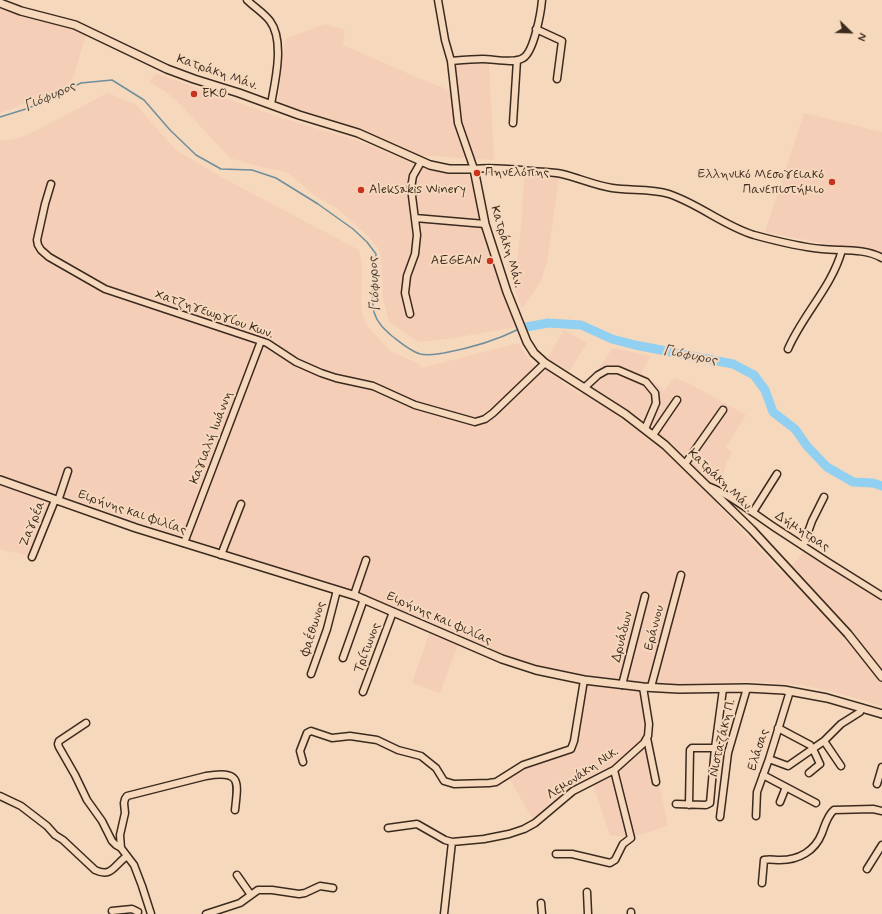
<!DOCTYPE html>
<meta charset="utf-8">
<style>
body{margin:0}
#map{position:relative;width:882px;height:914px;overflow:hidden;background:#f6d8bc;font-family:Mynerve,sans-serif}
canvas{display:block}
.north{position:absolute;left:830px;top:12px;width:40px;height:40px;-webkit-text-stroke:3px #f6d8bc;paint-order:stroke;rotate:113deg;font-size:11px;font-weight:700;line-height:16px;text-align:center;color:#3b2a1e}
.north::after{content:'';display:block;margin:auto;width:14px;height:18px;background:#3b2a1e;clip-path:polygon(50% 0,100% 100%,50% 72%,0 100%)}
</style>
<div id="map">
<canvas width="882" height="914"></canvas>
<div class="north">N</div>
</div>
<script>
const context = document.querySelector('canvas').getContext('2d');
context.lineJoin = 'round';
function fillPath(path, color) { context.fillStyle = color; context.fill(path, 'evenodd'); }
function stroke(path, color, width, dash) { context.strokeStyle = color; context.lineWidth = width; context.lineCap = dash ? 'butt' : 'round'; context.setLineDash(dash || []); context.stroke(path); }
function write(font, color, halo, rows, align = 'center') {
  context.font = font + ' Mynerve,sans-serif'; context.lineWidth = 4; context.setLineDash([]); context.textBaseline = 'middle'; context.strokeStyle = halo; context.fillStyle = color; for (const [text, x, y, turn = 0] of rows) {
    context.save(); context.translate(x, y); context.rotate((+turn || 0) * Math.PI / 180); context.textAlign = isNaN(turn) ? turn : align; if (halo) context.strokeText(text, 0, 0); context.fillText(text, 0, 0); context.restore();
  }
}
const built = new Path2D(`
 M 0,8 L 30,18 L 66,27 L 86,34 L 74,76 L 65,88 L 0,113 Z
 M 325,24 L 345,30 L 343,45 L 418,78 L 457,93 L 454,64 L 489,63 L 494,160 L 415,155 L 357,130 L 287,107 L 278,103 L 285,39 Z
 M 155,73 L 285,119 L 356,140 L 430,170 L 442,172 L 461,172 L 469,176 L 473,182 L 480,217 L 506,300 L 516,327 L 454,338 L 419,342 L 389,322 L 383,297 L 381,256 L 378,248 L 367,235 L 338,209 L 314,195 L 288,173 L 279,170 L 264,168 L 230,158 L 177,101 L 166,92 L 150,82 Z
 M 108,93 L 135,104 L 176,150 L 225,179 L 359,250 L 362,265 L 361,307 L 363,317 L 367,326 L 390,351 L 419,364 L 421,368 L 519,343 L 522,350 L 528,358 L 533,364 L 544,372 L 549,364 L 545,362 L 564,330 L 587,343 L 562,382 L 580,394 L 613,348 L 651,356 L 641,373 L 651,379 L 664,391 L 674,378 L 688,383 L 746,415 L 726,447 L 732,452 L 726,464 L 716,503 L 784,575 L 805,550 L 857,586 L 882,601 L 882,706 L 830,691 L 799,685 L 755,682 L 673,684 L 641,682 L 650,740 L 668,826 L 629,838 L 610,835 L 591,780 L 533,820 L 509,778 L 531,765 L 566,755 L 572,751 L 586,676 L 530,665 L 461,636 L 440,693 L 412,683 L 433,623 L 362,594 L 339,586 L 208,547 L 54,493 L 28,556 L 0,549 L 0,141 L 14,139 L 27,135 Z
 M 804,113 L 882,132 L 882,255 L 765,232 Z
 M 524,174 L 559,177 L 547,262 L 541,281 L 522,309 L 513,284 L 507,264 L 517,261 L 522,217 Z`);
const stream = new Path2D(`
 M 0,117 L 29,108 L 81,83 L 112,80 L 144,100 L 170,130 L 196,155 L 221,169 L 252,170 L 276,178 L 318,204 L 353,229 L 367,242 L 376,254 C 375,273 370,293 374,312 C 377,323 384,329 392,336 C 401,343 410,351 420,354 C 428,356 436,354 444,353 C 471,348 495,341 519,329`);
const river = new Path2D(`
 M 521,328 L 548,323 L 581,325 L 612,339 L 635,345 L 733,364 L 754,375 L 765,390 L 773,412 L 795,429 L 807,446 L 827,467 L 853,482 L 873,483 L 882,486`);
const minor = new Path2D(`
 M 247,0 C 254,7 264,13 270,21 C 285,41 275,82 271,104
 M 438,0 L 445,40 L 451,61 L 458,123 L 474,169 C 493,167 512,169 532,171 C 541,172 552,172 562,174 C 579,178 594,185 612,188 C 631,191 650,188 669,194 C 699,204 724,226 754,235 C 776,241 800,247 822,249 C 841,251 865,248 882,258
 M 536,29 L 562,41 L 557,79
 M 451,61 C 462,60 472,59 483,59 C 494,59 514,64 523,58 C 534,52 541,12 542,0
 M 513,123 L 517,60
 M 51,184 L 45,204 L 37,240 L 38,245 L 41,250 L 49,257 L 105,289 L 267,343 L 296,362 L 321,373 L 336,378 L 373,386 L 415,405 L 475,422 L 485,419 L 493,413 L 545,363
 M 415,218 L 485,224
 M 410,314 L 405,293 L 407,276 L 415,254 L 417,235 L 411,188 L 413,176 L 421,162
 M 788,349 C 803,314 832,287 842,250
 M 584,388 L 598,375 L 607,370 L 618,370 L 646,382 L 655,393 L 656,403 L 645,429
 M 653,435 L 677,400
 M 685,464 L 723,410
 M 710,487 C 734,497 753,513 774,527 C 810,551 846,574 882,596
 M 58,501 L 68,471
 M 753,512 L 777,474
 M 184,543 L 261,341
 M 803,546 L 812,521 L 824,497
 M 221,555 L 241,504
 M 32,557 L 55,500
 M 354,595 L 366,560
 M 343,658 L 364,599
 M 311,674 L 327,629 L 337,590
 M 622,685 L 645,596
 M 651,687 L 681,575
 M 363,692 L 393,612
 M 86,723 L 59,741 L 58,744 L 59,747 L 75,775 L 87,800 L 102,821 L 112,841 L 116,845 L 121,848 L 134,865 L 142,886 L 151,914
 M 778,728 L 810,745 L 813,749 L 820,764 L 809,773
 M 647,738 L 656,782
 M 824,741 L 841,766
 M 769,759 L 788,766 L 824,741 L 841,724 L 860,712 L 862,708
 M 303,762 L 300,751 L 307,733 L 311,731 L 332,738 L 350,736 L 377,740 L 398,750 L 421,756 L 436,768 L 444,781 L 454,784 L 489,783 L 496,782 L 523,765 L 571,749 L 574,741 L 584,680
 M 763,775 L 816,803
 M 877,784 L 882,767
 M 0,796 L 21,806 L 47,826 L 55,835 L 63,840 L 95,870 C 112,878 114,865 127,856
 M 780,802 L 786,787
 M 676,804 L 706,805 L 710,803 L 715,748 L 723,689
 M 689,805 L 690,750 L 692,748 L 715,748
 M 756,816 L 757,792 L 769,759 L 790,691
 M 720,817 L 728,753 L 747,688
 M 388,828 L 417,824 L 445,840 L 452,842 L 484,839 L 509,834 L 524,829 L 535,823 L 573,791 L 614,770 L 644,743 L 648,736 L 649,724 L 643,687
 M 121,848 L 120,835 L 125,813 L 124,803 L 125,799 L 127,796 L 206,776 C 242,770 238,782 235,810
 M 556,854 L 572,854 L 610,863 L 615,860 L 623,844 L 631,838 L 614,770
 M 867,869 L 882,845
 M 237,875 L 251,895
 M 762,883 L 764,860 C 769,859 774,860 780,860 C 799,860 815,851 822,833 C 825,825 827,816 834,810 L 873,809 L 882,811
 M 587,892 L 588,914
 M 541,903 L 542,914
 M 112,911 L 132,909 L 138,912
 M 206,914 L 240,903 L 258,890 L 272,890 L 299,894 L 305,893 L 320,886 L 333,888
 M 444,914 L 452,842
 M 631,914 L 631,912`);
const tertiary = new Path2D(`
 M 0,3 L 21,11 L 75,25 L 167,69 L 194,79 L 239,93 L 299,115 L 358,133 L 430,165 L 449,169 L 474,169 L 485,224 L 507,292 L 527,342 L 534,353 L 545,363 L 625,414 L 665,445 L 752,530 L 848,634 L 882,677
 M 0,480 L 136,528 L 356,596 L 502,659 L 536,670 L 584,680 L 643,687 L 679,689 L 747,688 L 784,690 L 827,698 L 882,714`);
const markers = [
 [194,94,4,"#c8321e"],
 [477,173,4,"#c8321e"],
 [832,182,4,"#c8321e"],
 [361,190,4,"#c8321e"],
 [490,261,4,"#c8321e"]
];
const streetNames = [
 ["Κατράκη Μάν.",217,73,19],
 ["Κατράκη Μάν.",506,247,73],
 ["Χατζηγεωργίου Κων.",214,315,19],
 ["Καγιαλή Ιωάννη",212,438,-69],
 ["Κατράκη Μάν.",720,481,44],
 ["Ειρήνης και Φιλίας",132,513,19],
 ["Ζαγρέα",33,524,-68],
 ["Δήμητρας",802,532,33],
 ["Ειρήνης και Φιλίας",439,619,24],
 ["Εράννου",655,628,-75],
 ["Φαέθωνος",314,629,-73],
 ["Δρυάδων",623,637,-76],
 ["Τρίτωνος",368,648,-69],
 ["Νισταζάκη Π.",723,738,-77],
 ["Ελάσας",759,750,-72],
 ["Λεμονάκη Νικ.",583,774,-34]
];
const poiNames = [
 ["EKO",202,94],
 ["Πηνελόπης",485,173],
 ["Ελληνικό Μεσογειακό",824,175,"right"],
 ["Πανεπιστήμιο",824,190,"right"],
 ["Aleksakis Winery",369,190],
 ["AEGEAN",482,261,"right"]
];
const waterNames = [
 ["Γιόφυρος",50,97,-24],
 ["Γιόφυρος",375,284,-93],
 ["Γιόφυρος",690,356,11]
];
fillPath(built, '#f5ceb8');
stroke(stream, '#6f8e9d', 1.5);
stroke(river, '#92d0f2', 9);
stroke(minor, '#3b2a1e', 9);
stroke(tertiary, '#3b2a1e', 10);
stroke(minor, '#f6d8bc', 6);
stroke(tertiary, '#f6d8bc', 7);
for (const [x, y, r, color] of markers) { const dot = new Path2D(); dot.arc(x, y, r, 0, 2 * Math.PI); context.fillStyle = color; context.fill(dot); stroke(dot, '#f6d8bc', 1.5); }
write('13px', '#3b2a1e', '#f6d8bc', streetNames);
write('13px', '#3b2a1e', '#f6d8bc', poiNames, 'left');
write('italic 14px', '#48433e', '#f6d8bc', waterNames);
</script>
